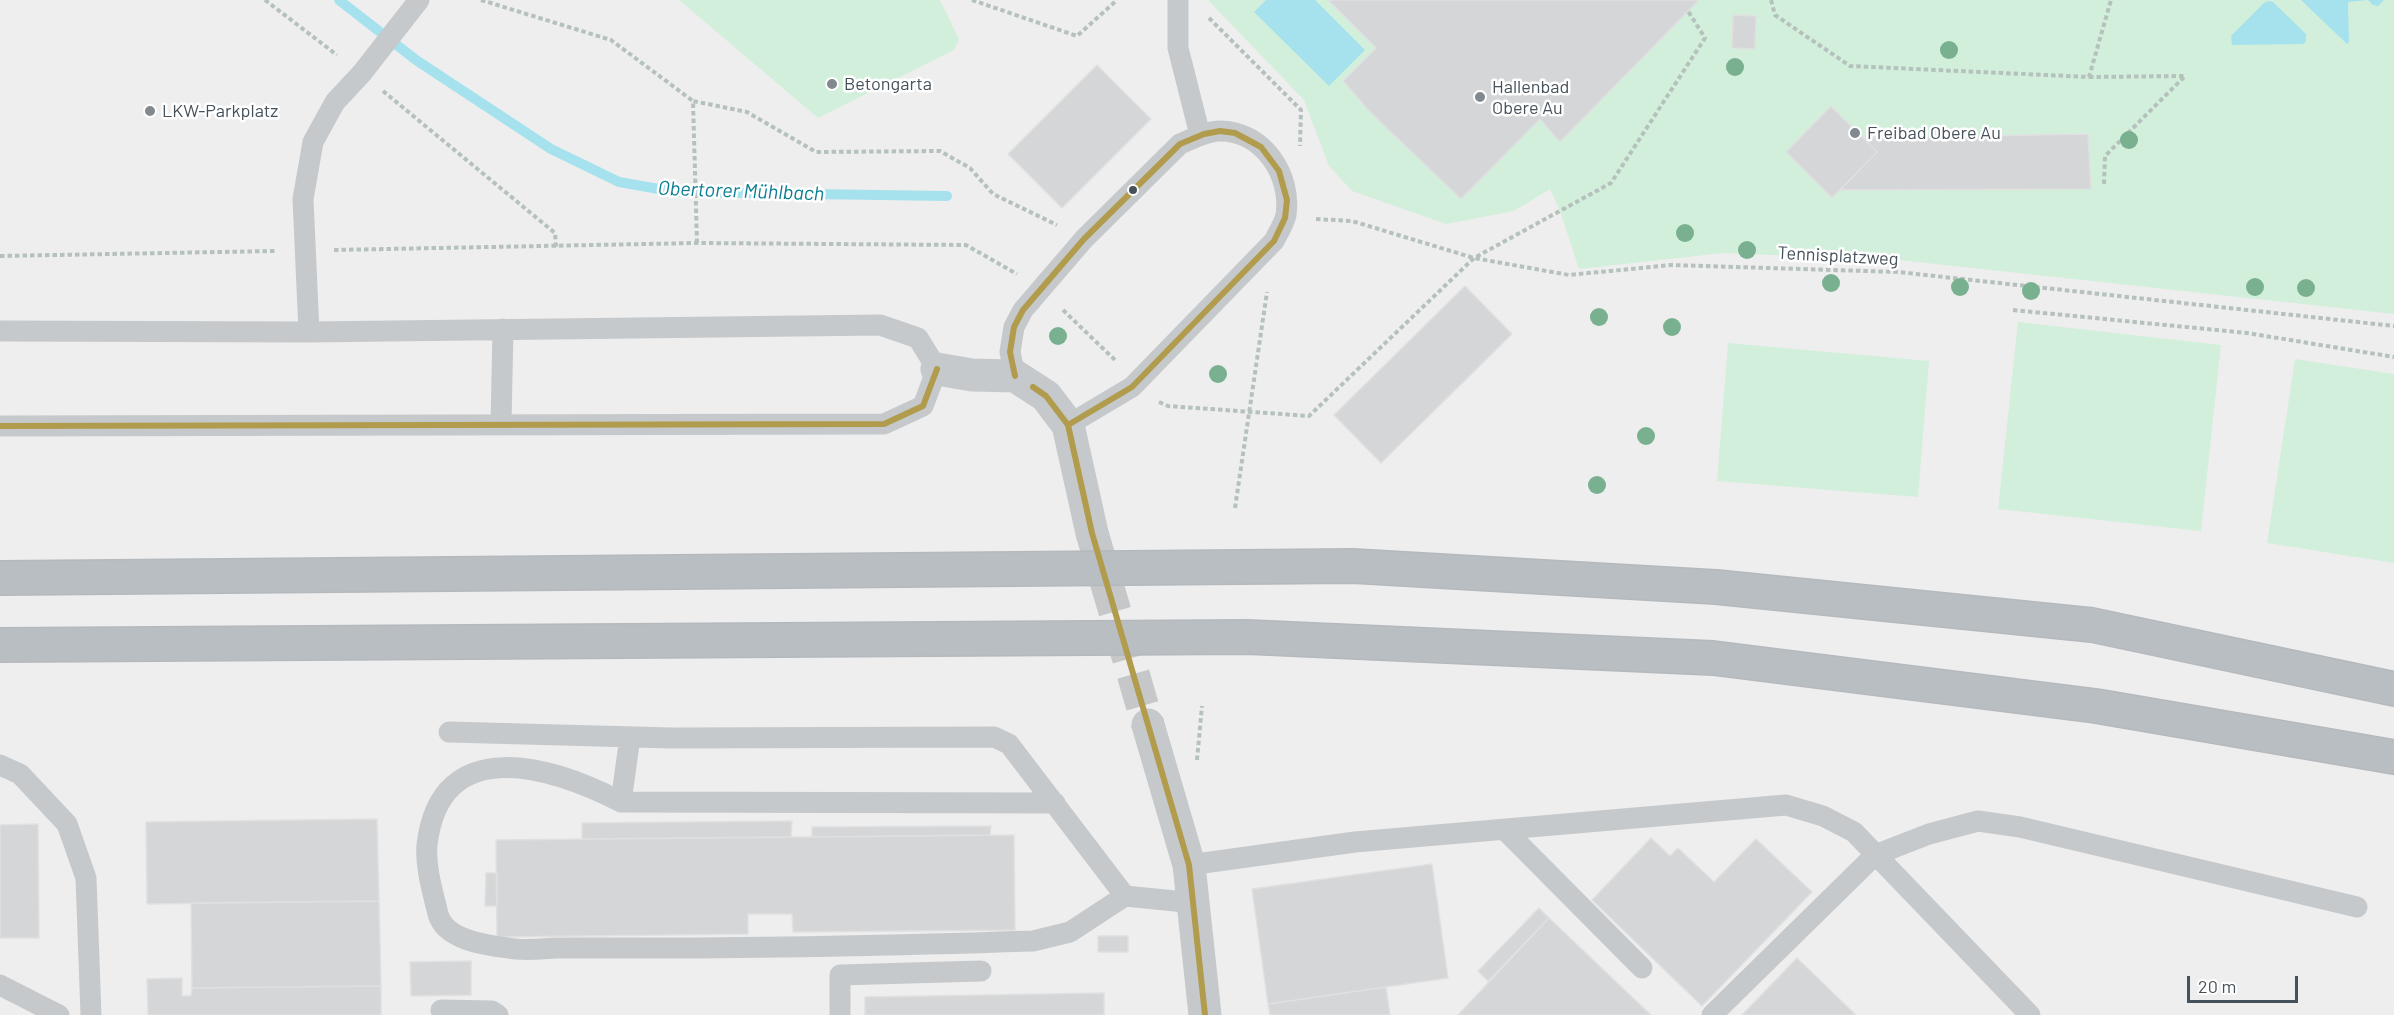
<!DOCTYPE html>
<meta charset="utf-8">
<style>
body{margin:0}
#map{position:relative;width:2394px;height:1015px;overflow:hidden;background:#efeeee;font-family:Barlow,sans-serif}
canvas{display:block}
.scale{position:absolute;left:2187px;top:976px;width:111px;height:27px;box-sizing:border-box;border:3px solid #46525b;border-top:0;padding-left:8px;font-size:18px;line-height:21px;white-space:nowrap;color:#46525b;-webkit-text-stroke:4px #fff;paint-order:stroke}
</style>
<div id="map">
<canvas width="2394" height="1015"></canvas>
<div class="scale">20 m</div>
</div>
<script>
const context = document.querySelector('canvas').getContext('2d');
context.lineJoin = 'round';
function fillPath(path, color) { context.fillStyle = color; context.fill(path, 'evenodd'); }
function stroke(path, color, width, dash) { context.strokeStyle = color; context.lineWidth = width; context.lineCap = dash ? 'butt' : 'round'; context.setLineDash(dash || []); context.stroke(path); }
function write(font, color, halo, rows, align = 'center') {
  context.font = font + ' Barlow,sans-serif'; context.lineWidth = 5; context.setLineDash([]); context.textBaseline = 'middle'; context.strokeStyle = halo; context.fillStyle = color; for (const [text, x, y, turn = 0] of rows) {
    context.save(); context.translate(x, y); context.rotate((+turn || 0) * Math.PI / 180); context.textAlign = isNaN(turn) ? turn : align; if (halo) context.strokeText(text, 0, 0); context.fillText(text, 0, 0); context.restore();
  }
}
const green = new Path2D(`
 M 679,0 L 940,0 L 959,39 L 954,50 L 818,118 Z
 M 1208,0 L 2394,0 L 2394,314 L 1899,260 L 1723,253 L 1579,269 L 1560,211 L 1550,189 L 1514,211 L 1446,224 L 1352,191 L 1329,166 L 1304,100 Z
 M 2018,322 L 2221,345 L 2201,531 L 1998,509 Z
 M 1728,343 L 1929,361 L 1918,497 L 1717,481 Z
 M 2295,359 L 2394,374 L 2394,563 L 2267,543 Z`);
const water = new Path2D(`
 M 1266,0 L 1315,0 L 1365,50 L 1329,86 L 1254,12 Z
 M 2301,0 L 2384,0 L 2378,6 L 2373,5 L 2368,0 L 2348,2 L 2349,42 L 2347,44 Z
 M 2269,1 L 2273,2 L 2306,34 L 2306,41 L 2303,44 L 2232,45 L 2231,36 L 2264,3 Z`);
const stream = new Path2D(`
 M 339,0 L 416,60 L 551,149 L 619,182 L 676,192 L 947,196`);
const building = new Path2D(`
 M 1328,0 L 1699,0 L 1560,142 L 1540,119 L 1461,199 L 1371,113 L 1343,81 L 1376,48 Z
 M 1733,15 L 1756,16 L 1755,49 L 1732,48 Z
 M 1097,65 L 1151,119 L 1062,208 L 1008,154 Z
 M 1831,106 L 1877,152 L 1832,198 L 1786,152 Z
 M 2088,134 L 2091,189 L 1840,190 L 1877,152 L 1863,138 Z
 M 1465,286 L 1512,334 L 1381,463 L 1334,415 Z
 M 377,819 L 379,901 L 147,904 L 146,822 Z
 M 792,821 L 791,837 L 582,839 L 582,823 Z
 M 38,824 L 39,938 L 0,938 L 0,825 Z
 M 991,826 L 990,835 L 812,837 L 812,827 Z
 M 1014,835 L 1015,930 L 793,932 L 792,914 L 748,914 L 748,934 L 497,937 L 496,840 Z
 M 1651,838 L 1670,856 L 1678,848 L 1714,882 L 1756,839 L 1812,892 L 1702,1006 L 1592,900 Z
 M 1432,864 L 1448,978 L 1268,1004 L 1252,889 Z
 M 486,873 L 497,873 L 497,906 L 485,906 Z
 M 379,901 L 381,986 L 192,988 L 191,903 Z
 M 1539,908 L 1549,918 L 1488,981 L 1478,971 Z
 M 1549,918 L 1651,1015 L 1458,1015 Z
 M 1098,936 L 1128,936 L 1128,952 L 1098,952 Z
 M 1797,958 L 1856,1015 L 1742,1015 Z
 M 471,961 L 471,995 L 411,996 L 410,962 Z
 M 182,978 L 182,996 L 191,996 L 192,988 L 381,986 L 381,1015 L 148,1015 L 147,979 Z
 M 1386,987 L 1390,1015 L 1270,1015 L 1268,1004 Z
 M 1104,993 L 1104,1015 L 865,1015 L 865,997 Z`);
const streetTunnel = new Path2D(`
 M 1092,533 L 1148,725`);
const path = new Path2D(`
 M 265,0 L 337,55
 M 481,0 L 611,40 L 693,101
 M 972,0 L 1077,36 L 1117,0
 M 1771,0 L 1775,15 L 1850,66 L 2089,77 L 2111,0
 M 1209,18 L 1301,110 L 1300,146
 M 2089,77 L 2185,76 L 2105,156 L 2104,185
 M 383,91 L 555,233 L 556,247
 M 1316,219 L 1352,221 L 1474,258 L 1569,275 L 1671,265 L 1898,272 L 2394,326
 M 697,243 L 693,101 L 747,112 L 816,152 L 940,151 L 970,168 L 993,194 L 1057,225
 M 334,250 L 697,243 L 966,245 L 1017,274
 M 0,256 L 275,251
 M 1063,310 L 1116,361
 M 2013,310 L 2247,333 L 2394,357
 M 1159,402 L 1168,406 L 1309,416 L 1474,258 L 1611,183 L 1705,38 L 1688,11
 M 1235,508 L 1267,292
 M 1197,760 L 1202,706`);
const lane = new Path2D(`
 M 1178,0 L 1178,48 L 1200,135
 M 0,331 L 309,332 L 880,325 L 918,338 L 937,369 L 923,406 L 884,424 L 0,426
 M 309,332 L 303,199 L 313,142 L 335,102 L 362,73 L 419,0
 M 1015,376 L 1010,352 L 1014,327 L 1023,310 L 1084,239 L 1180,144 C 1192,139 1206,131 1220,131 C 1263,131 1292,175 1286,215 C 1284,224 1278,233 1274,241 L 1132,387 L 1068,425
 M 501,425 L 503,329
 M 449,732 L 672,738 L 994,737 L 1009,744 L 1125,896 L 1195,903
 M 0,765 L 20,774 L 67,824 L 86,878 L 91,1015
 M 621,802 L 630,737
 M 1055,803 L 621,802 C 552,766 440,732 427,845 C 425,867 433,893 438,914 C 445,940 485,945 508,948 C 523,951 540,949 555,948 C 589,948 623,948 657,948 C 782,948 908,945 1033,941 L 1070,932 L 1125,896
 M 1505,830 L 1642,968
 M 1189,865 L 1355,842 L 1786,805 L 1823,816 L 1854,832 L 2030,1015
 M 0,985 L 59,1015
 M 441,1010 L 492,1011 L 498,1015
 M 840,1015 L 840,975 L 981,971
 M 1712,1015 L 1875,855 L 1929,834 L 1978,821 L 2020,827 L 2357,907`);
const street = new Path2D(`
 M 937,369 L 972,375 L 1015,376 L 1046,396 L 1068,425 L 1092,533
 M 1148,725 L 1189,865 L 1205,1015`);
const highway = new Path2D(`
 M 0,578 L 1353,566 L 1716,587 L 2092,625 L 2394,689
 M 0,645 L 1247,637 L 1713,658 L 2096,706 L 2394,757`);
const bus1 = new Path2D(`
 M 1015,376 L 1010,352 L 1014,327 L 1023,310 L 1084,239 L 1180,144 L 1204,134 L 1220,131 L 1235,133 L 1261,147 L 1279,171 L 1287,200 L 1285,218 L 1274,241 L 1132,387 L 1068,425
 M 1033,387 L 1046,396 L 1068,425 L 1092,533 L 1189,865 L 1205,1015
 M 0,426 L 884,424 L 923,406 L 937,369`);
const trees = [
 [1949,50],
 [1735,67],
 [2129,140],
 [1685,233],
 [1747,250],
 [1831,283],
 [1960,287],
 [2255,287],
 [2306,288],
 [2031,291],
 [1599,317],
 [1672,327],
 [1058,336],
 [1218,374],
 [1646,436],
 [1597,485]
];
const markers = [
 [832,84,6,"#81898e"],
 [1480,97,6,"#81898e"],
 [150,111,6,"#81898e"],
 [1855,133,6,"#81898e"],
 [1133,190,5,"#46525b"]
];
const poiNames = [
 ["Betongarta",844,84],
 ["Hallenbad",1492,87],
 ["Obere Au",1492,108],
 ["LKW-Parkplatz",162,111],
 ["Freibad Obere Au",1867,133]
];
const streetNames = [
 ["Tennisplatzweg",1838,256,3]
];
const waterNames = [
 ["Obertorer Mühlbach",741,191,2]
];
fillPath(green, '#d2efdb');
fillPath(water, '#a6e2ed');
stroke(stream, '#a6e2ed', 10);
fillPath(building, '#d5d6d7');
stroke(building, '#e0e0e1', 1.5);
stroke(streetTunnel, '#c5c7c9', 33, [33, 16]);
stroke(highway, '#b4b9be', 36);
stroke(path, '#b5c1bd', 4, [4.5, 3]);
stroke(lane, '#c6c9cb', 21);
stroke(street, '#c6c9cb', 33);
stroke(highway, '#b9bec2', 33);
stroke(bus1, '#b19c4e', 6);
context.fillStyle = '#78b090';
for (const [x, y] of trees) { context.beginPath(); context.arc(x, y, 9, 0, 2 * Math.PI); context.fill(); }
for (const [x, y, r, color] of markers) { const dot = new Path2D(); dot.arc(x, y, r, 0, 2 * Math.PI); context.fillStyle = color; context.fill(dot); stroke(dot, '#fff', 2); }
write('18px', '#46525b', '#fff', poiNames, 'left');
write('18px', '#46525b', '#fff', streetNames);
write('italic 20px', '#0c7e92', '#fff', waterNames);
</script>
